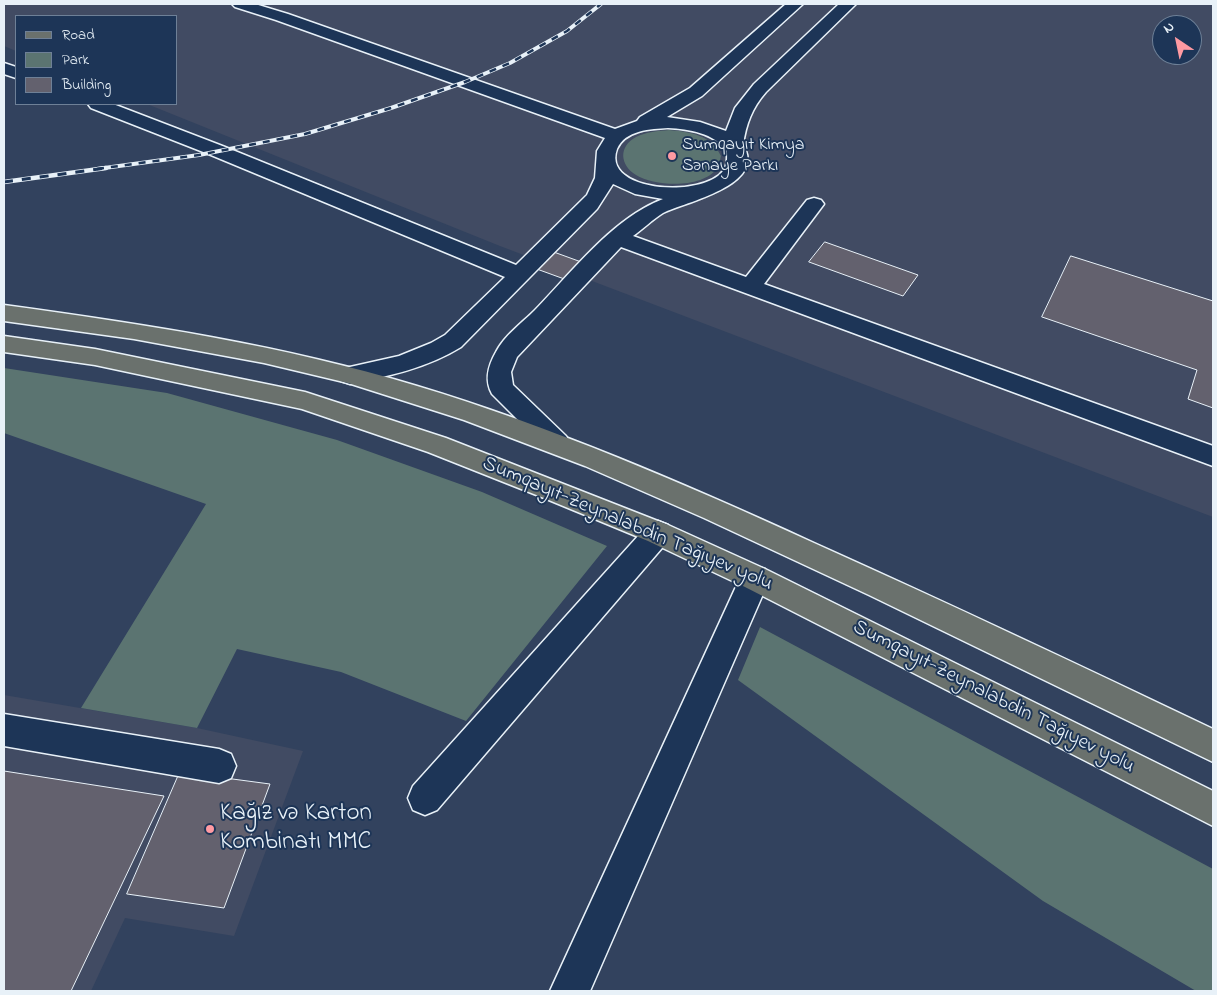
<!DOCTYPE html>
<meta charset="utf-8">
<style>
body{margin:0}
#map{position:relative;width:1217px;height:995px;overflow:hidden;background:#32425e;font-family:"Indie Flower",sans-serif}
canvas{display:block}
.frame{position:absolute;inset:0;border:5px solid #e8f1f8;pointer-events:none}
.legend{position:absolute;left:15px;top:15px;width:162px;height:90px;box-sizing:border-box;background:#1d3557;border:1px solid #6e8097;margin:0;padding:6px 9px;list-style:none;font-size:15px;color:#e8f1f8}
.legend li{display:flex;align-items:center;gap:10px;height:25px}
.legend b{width:25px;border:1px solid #6e8097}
.north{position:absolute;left:1152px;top:15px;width:50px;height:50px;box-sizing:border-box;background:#1d3557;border:1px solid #6e8097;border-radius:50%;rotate:326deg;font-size:14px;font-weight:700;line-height:20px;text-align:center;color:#e8f1f8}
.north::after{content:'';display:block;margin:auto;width:18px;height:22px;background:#ff9aa2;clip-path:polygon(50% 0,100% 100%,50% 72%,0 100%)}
</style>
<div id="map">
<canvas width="1217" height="995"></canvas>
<div class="frame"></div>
<ul class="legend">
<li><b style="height:6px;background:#6a716d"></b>Road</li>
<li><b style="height:14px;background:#5b7471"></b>Park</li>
<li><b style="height:14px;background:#63616e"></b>Building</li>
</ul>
<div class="north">N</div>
</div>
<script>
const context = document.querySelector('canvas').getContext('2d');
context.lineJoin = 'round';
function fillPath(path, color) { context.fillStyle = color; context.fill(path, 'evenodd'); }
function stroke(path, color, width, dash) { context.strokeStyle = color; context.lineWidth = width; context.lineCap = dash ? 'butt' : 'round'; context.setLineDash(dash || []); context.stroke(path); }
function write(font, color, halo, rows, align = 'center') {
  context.font = font + ' "Indie Flower",sans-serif'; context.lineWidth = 4; context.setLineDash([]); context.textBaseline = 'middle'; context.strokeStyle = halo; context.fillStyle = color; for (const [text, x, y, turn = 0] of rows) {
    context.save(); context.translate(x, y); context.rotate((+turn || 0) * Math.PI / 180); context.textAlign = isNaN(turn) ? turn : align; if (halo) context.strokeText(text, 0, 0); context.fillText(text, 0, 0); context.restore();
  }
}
const built = new Path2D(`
 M 4,4 L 1213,4 L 1213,517 L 500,246 L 147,104 L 176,104 L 176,16 L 16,16 L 16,51 L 4,46 ZM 1162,25 L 1192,25 L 1192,55 L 1162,55 Z
 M 4,695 L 197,728 L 303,751 L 234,936 L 125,918 L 91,991 L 4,991 Z`);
const green = new Path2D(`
 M 669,130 C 691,132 711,135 721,156 C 720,159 720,164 718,167 C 704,189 656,187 636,175 C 620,165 618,147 636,137 C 646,132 658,131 669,130 Z
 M 4,368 L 167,393 L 337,440 L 482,492 L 607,546 L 466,721 L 341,672 L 237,649 L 197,728 L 81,708 L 206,504 L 4,433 Z
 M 760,627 L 1213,869 L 1213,991 L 1196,991 L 1043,901 L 738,680 Z`);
const building = new Path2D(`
 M 825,242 L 918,275 L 903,296 L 809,262 Z
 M 551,251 L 584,263 L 567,280 L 534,268 Z
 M 1071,256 L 1213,301 L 1213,408 L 1188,399 L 1197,370 L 1042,317 Z
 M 4,771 L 164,796 L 71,991 L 4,991 Z
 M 180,772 L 270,784 L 224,908 L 127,894 Z`);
const minor = new Path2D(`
 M 232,4 L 255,4 L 288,14 L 615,129 L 637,121 L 640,117 L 690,88 L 786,4 L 803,4 L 702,96 L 667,117 L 700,122 L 726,131 L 735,108 L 754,84 L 839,4 L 856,4 L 766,92 C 752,108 746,124 743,145 C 768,185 685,202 663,213 C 653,219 643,229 633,236 L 746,277 L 807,200 L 814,198 L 821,200 L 824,204 L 764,284 L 1213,446 L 1213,466 L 621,247 L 517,357 L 511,372 L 513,385 L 566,436 L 570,443 L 566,450 L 557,453 L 548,450 L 492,394 C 484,380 488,366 496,352 C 504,336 522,323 535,310 C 572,272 613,218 663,199 L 635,194 L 613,184 L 597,209 L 461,347 C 427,368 389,376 350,384 L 341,381 L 338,375 L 341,369 L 399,356 L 431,343 L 445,335 L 505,277 L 211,155 L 91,108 L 88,104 L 113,104 L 225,147 L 516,265 L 587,195 L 595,178 L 597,151 L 605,138 L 276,20 L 235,7 ZM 668,128 C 689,129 714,133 727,151 C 727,157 728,164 724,170 C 703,199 601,192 617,149 C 625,130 651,129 668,128 Z
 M 4,63 L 16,67 L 16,78 L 4,74 Z
 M 658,521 L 668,525 L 672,533 L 668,541 L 437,810 L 425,815 L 413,810 L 408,798 L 413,786 L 648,525 Z
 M 755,566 L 765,569 L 770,578 L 590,991 L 550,991 L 740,578 L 745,569 Z
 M 4,714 L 219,749 L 231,754 L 236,766 L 231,778 L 219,783 L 4,746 Z`);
const major = new Path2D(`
 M 4,305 C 143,324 282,345 417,386 C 553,427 685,484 814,543 C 948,603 1081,666 1213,729 L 1213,762 L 869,595 L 704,518 L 585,466 L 464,420 L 348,383 L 264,363 L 134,339 L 4,321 Z
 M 4,336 L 95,349 L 305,392 L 446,438 L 668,525 L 765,569 L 1213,791 L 1213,826 L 745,587 L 648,541 L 544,498 L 428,452 L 302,409 L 95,365 L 4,352 Z`);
const railFar1 = new Path2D(`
 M 97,169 L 199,155 L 305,134 L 391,108 L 465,82 L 510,63 L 567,31 L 601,4`);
const rail = new Path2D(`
 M 4,182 L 106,168`);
const markers = [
 [672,156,5,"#ff9aa2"],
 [210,829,5,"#ff9aa2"]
];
const farPoinames = [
 ["Sumqayıt Kimya",682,146],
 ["Sənaye Parkı",682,167]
];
const streetNames = [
 ["Sumqayıt-Zeynalabdin Tağıyev yolu",627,525,23],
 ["Sumqayıt-Zeynalabdin Tağıyev yolu",993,698,27]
];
const nearPoinames = [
 ["Kağız və Karton",220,815],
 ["Kombinatı MMC",220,844]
];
fillPath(built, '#414b63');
fillPath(green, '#5b7471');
fillPath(building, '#63616e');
stroke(building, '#e8f1f8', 1);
stroke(minor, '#e8f1f8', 3);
stroke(major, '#e8f1f8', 3);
fillPath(minor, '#1d3557');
fillPath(major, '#6a716d');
stroke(railFar1, '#e8f1f8', 4);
stroke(rail, '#e8f1f8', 4.5);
stroke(railFar1, '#1d3557', 2.5, [7]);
stroke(rail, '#1d3557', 3, [9]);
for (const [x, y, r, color] of markers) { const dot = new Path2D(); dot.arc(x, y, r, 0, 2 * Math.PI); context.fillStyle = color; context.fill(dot); stroke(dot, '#1d3557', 2); }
write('18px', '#e8f1f8', '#1d3557', farPoinames, 'left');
write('21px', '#e8f1f8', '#1d3557', streetNames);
write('25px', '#e8f1f8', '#1d3557', nearPoinames, 'left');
</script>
